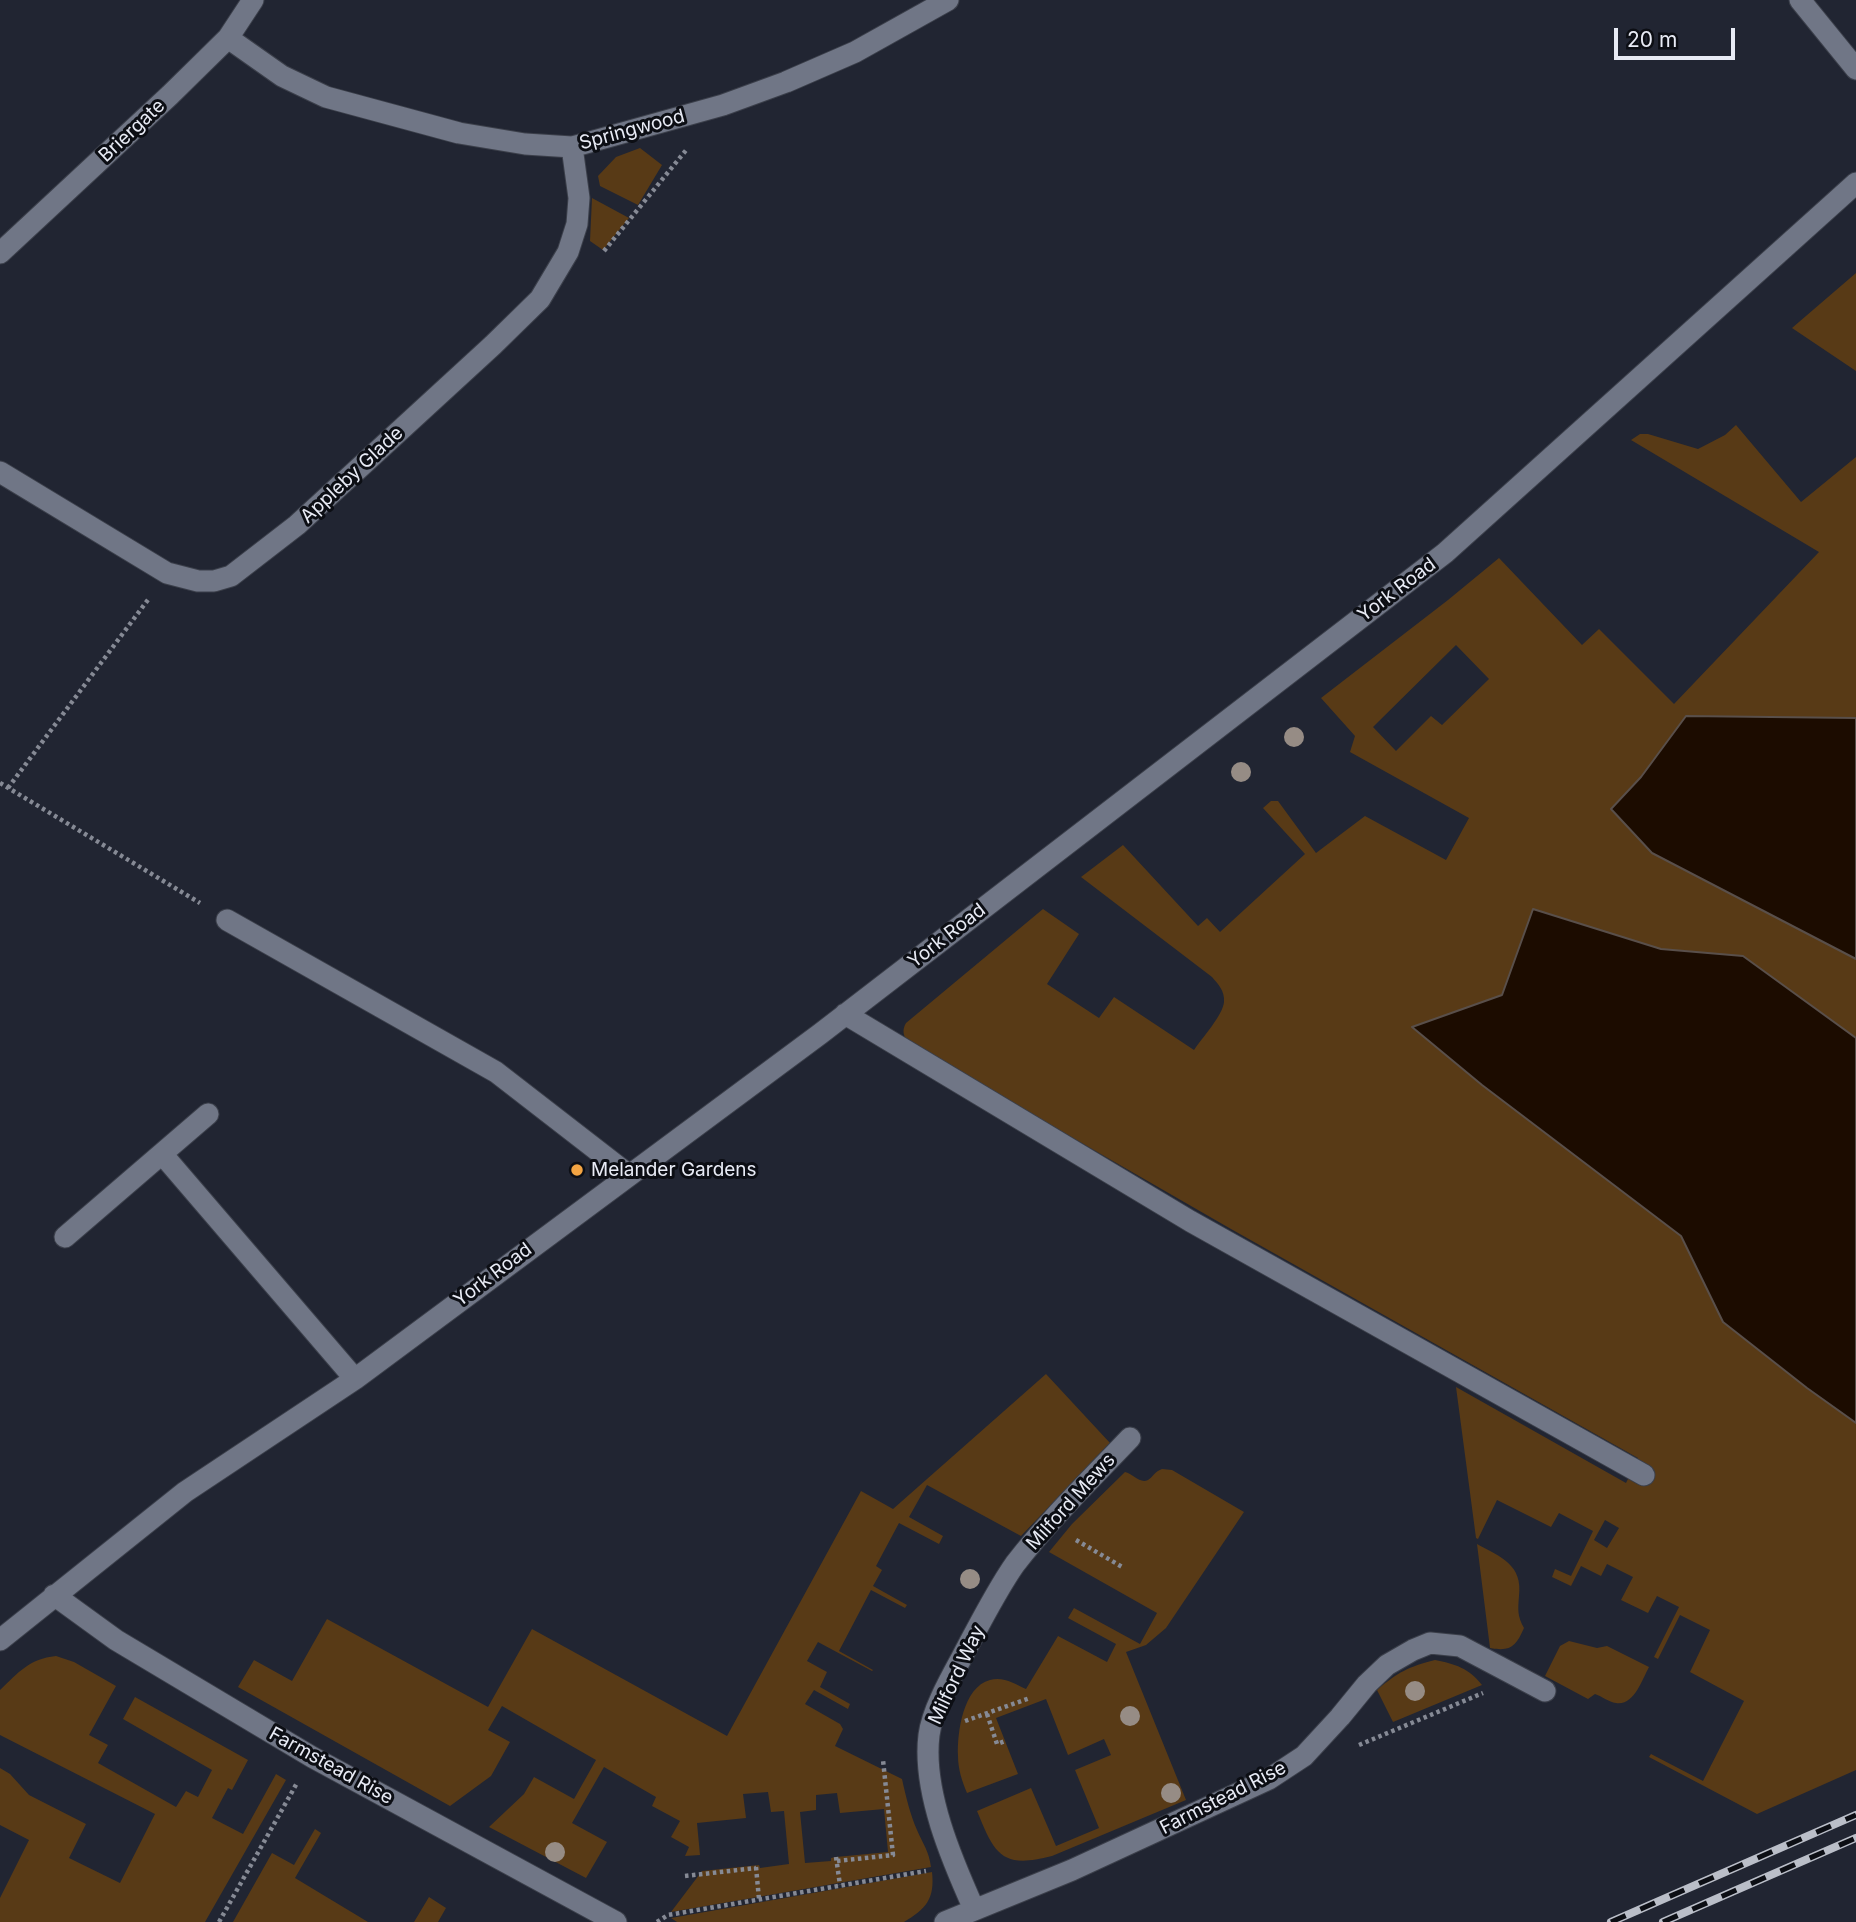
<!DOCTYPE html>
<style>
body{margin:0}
#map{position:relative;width:1856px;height:1922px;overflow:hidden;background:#212532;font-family:Inter,sans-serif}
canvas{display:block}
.scale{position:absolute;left:1614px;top:28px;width:121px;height:32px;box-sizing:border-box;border:4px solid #e8ebf5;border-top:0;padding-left:9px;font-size:21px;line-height:24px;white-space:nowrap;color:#e8ebf5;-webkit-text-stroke:5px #0c0e14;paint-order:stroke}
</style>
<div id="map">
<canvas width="1856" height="1922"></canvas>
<div class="scale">20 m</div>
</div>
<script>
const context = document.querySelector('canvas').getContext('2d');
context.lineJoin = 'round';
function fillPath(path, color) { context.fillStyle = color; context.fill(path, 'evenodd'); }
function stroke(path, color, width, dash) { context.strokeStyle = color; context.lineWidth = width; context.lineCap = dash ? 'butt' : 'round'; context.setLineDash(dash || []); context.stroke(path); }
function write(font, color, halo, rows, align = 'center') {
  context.font = font + ' Inter,sans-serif'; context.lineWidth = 6; context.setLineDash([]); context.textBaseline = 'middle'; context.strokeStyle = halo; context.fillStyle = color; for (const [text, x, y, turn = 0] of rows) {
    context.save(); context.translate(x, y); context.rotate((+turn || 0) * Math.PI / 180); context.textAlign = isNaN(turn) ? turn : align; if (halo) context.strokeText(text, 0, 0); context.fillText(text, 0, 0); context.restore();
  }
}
const green = new Path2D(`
 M 640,148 L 662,165 L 638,205 L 600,186 L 598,176 L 616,157 Z
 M 592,198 L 629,218 L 603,250 L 590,241 Z
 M 1856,273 L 1856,371 L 1792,328 Z
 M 1736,425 L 1801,502 L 1856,457 L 1856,718 L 1686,716 L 1641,777 L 1611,809 L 1652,853 L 1856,959 L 1856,1038 L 1743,956 L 1661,949 L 1533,909 L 1502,995 L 1413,1027 L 1482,1085 L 1681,1236 L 1723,1322 L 1807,1388 L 1856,1423 L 1856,1770 L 1757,1814 L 1649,1757 L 1651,1754 L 1703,1781 L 1744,1701 L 1690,1672 L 1710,1630 L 1680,1615 L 1658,1659 L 1654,1657 L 1679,1607 L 1657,1596 L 1648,1613 L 1621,1600 L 1633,1577 L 1607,1564 L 1601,1576 L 1581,1566 L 1571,1586 L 1552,1577 L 1555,1569 L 1571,1576 L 1593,1531 L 1559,1513 L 1551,1527 L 1497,1500 L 1478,1539 L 1476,1538 L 1456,1387 L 1626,1483 L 1638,1458 L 1231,1229 L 908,1043 C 903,1035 902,1030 906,1023 L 1043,909 L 1079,934 L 1047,984 L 1099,1018 L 1114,997 L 1194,1050 C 1202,1038 1223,1015 1224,1002 C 1225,991 1218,984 1212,977 L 1081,877 L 1123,845 L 1198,926 L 1207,918 L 1220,932 L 1305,854 L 1263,808 L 1271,801 L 1278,801 L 1316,853 L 1365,816 L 1446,860 L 1469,818 L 1350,752 L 1355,736 L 1321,698 L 1448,600 L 1499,558 L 1582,645 L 1599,629 L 1674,704 L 1819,552 L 1631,440 L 1640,434 L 1648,434 L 1698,449 L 1725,435 ZM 1456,645 L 1489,679 L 1442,725 L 1431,716 L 1396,751 L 1373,727 ZM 1605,1520 L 1619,1528 L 1607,1548 L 1594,1540 Z
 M 1046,1374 L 1110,1443 L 1021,1536 L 927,1485 L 909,1517 L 943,1536 L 939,1544 L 899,1523 L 876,1566 L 882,1570 L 873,1586 L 907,1605 L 905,1608 L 871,1590 L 839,1651 L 873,1670 L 872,1671 L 818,1642 L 807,1661 L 827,1672 L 820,1687 L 850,1704 L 848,1709 L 814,1690 L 805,1704 L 840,1724 L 843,1729 L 835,1746 L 902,1779 C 906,1797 910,1814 917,1830 C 923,1844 929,1851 931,1867 L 671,1912 L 702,1871 L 759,1865 L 760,1868 L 789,1864 L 784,1811 L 771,1812 L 768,1792 L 743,1794 L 746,1818 L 697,1823 L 700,1855 L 685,1856 L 689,1847 L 671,1837 L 680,1821 L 652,1806 L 656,1797 L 604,1767 L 572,1823 L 607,1842 L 586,1878 L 489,1827 L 524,1794 L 534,1777 L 574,1799 L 596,1760 L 502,1706 L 488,1730 L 510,1742 L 491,1776 L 450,1806 L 238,1687 L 254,1660 L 292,1681 L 327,1619 L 488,1707 L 532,1629 L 727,1736 L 861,1491 L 893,1509 ZM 837,1793 L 840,1813 L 884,1809 L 888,1852 L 836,1857 L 831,1858 L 831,1861 L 805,1863 L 800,1812 L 816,1810 L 816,1795 Z
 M 1162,1469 L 1172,1470 L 1244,1512 L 1166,1628 L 1146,1645 L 1126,1652 L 1186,1800 L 1052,1856 C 1002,1869 995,1855 977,1811 L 1031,1788 L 1056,1846 L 1099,1828 L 1075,1770 L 1111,1755 L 1104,1739 L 1068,1755 L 1046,1699 L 996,1718 L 1018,1774 L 967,1793 C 962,1781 958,1769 958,1756 C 957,1733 963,1687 990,1680 C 1003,1676 1015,1684 1026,1689 L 1058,1636 L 1107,1662 L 1116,1644 L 1068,1618 L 1074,1608 L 1140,1644 L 1157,1613 L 1049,1552 L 1072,1524 L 1125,1472 C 1133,1474 1140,1484 1148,1480 C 1153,1477 1154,1472 1162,1469 Z
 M 1477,1544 C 1501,1557 1523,1565 1519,1596 C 1518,1609 1517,1616 1524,1628 C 1516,1646 1511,1652 1490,1648 Z
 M 1569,1641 L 1597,1648 L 1607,1646 L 1649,1667 C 1642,1680 1634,1706 1616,1703 C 1609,1702 1601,1696 1595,1694 L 1588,1699 L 1545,1676 L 1560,1646 Z
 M 56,1656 L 74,1662 L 116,1686 L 89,1735 L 108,1745 L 98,1763 L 176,1807 L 186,1791 L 198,1797 L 212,1770 L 123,1719 L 135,1697 L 248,1760 L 232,1790 L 228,1788 L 212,1818 L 243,1834 L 276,1774 L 286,1780 L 205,1922 L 0,1922 L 0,1898 L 29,1840 L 0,1825 L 0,1768 L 10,1774 L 29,1795 L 86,1824 L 69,1858 L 120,1883 L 155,1814 L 0,1735 L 0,1690 C 19,1672 29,1659 56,1656 Z
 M 1435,1660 C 1455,1664 1469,1668 1482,1685 L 1393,1722 L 1377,1690 C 1398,1672 1408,1667 1435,1660 Z
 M 315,1829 L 321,1833 L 295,1878 L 368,1922 L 233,1922 L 272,1853 L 294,1865 Z
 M 932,1872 C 935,1899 926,1909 904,1922 L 677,1922 L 671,1918 Z
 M 429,1897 L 446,1908 L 438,1922 L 414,1922 Z`);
const water = new Path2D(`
 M 1686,716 L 1856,718 L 1856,959 L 1652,853 L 1611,809 L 1641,777 Z
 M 1533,909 L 1661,949 L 1743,956 L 1856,1038 L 1856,1423 L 1807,1388 L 1723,1322 L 1681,1236 L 1482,1085 L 1412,1027 L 1502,995 Z`);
const path = new Path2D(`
 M 604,251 L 687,149
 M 0,783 L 200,903
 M 8,788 L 150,597
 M 1076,1540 L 1124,1568
 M 987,1714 L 997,1744 L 1005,1741
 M 965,1721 L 1030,1698
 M 1359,1745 L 1483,1693
 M 836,1857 L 840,1885
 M 837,1861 L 893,1855 L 883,1760
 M 756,1867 L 759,1899
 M 685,1876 L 756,1868
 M 219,1922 L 297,1783
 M 657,1922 L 668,1915 L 926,1871`);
const minor = new Path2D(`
 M 1800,0 L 1856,69
 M 228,38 L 282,76 L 326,97 L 459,133 L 525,144 L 572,147 L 723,105 L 786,82 L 855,52 L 948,0
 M 0,253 L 170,95 L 228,38 L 253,0
 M 0,472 L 167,573 L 198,581 L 214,581 L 231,576 L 297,525 L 493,345 L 540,299 L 568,252 L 577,224 L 579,198 L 572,147
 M 227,920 L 496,1072 L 629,1175
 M 845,1014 L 1190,1221 L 1644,1475
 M 163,1155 L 355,1379
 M 65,1237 L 208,1114
 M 54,1595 L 116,1640 L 312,1757 L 616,1922
 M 0,1640 L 185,1492 L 355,1379 L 820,1034 L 1445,553 L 1856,183
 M 974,1909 C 952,1860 922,1791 929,1735 C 932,1711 950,1679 962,1657 C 978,1627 996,1591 1015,1564 C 1050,1519 1091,1479 1130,1438
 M 945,1922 L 1072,1870 L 1269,1779 L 1304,1756 L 1340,1717 L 1367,1684 L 1387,1665 L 1413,1650 L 1430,1643 L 1460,1646 L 1545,1691`);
const rail = new Path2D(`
 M 1611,1922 L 1856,1815
 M 1663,1922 L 1856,1838`);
const trees = [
 [1294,737],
 [1241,772],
 [970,1579],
 [1415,1691],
 [1130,1716],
 [1171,1793],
 [555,1852]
];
const markers = [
 [577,1170,7,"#f3a443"]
];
const streetNames = [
 ["Springwood",632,130,-15],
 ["Briergate",132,131,-43],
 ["Appleby Glade",352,475,-43],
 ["York Road",1397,590,-37],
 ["York Road",947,936,-38],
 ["York Road",493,1275,-37],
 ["Milford Mews",1071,1502,-48],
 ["Milford Way",957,1675,-65],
 ["Farmstead Rise",331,1766,29],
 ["Farmstead Rise",1223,1798,-27]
];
const poiNames = [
 ["Melander Gardens",591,1170]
];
fillPath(green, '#583a16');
fillPath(water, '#1c0c00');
stroke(water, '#594f4a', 2);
stroke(minor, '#3b3f4a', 23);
stroke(path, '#868a95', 4.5, [3.5, 3.5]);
stroke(minor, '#707686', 21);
stroke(rail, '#babec8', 8);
stroke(rail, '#0c0e14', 5, [16]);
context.fillStyle = '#968c85';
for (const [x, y] of trees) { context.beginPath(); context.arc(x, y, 10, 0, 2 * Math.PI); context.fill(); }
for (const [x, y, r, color] of markers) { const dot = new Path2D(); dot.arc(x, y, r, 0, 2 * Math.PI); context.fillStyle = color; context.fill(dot); stroke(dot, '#0c0e14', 2.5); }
write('19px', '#e8ebf5', '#0c0e14', streetNames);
write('19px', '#e8ebf5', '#0c0e14', poiNames, 'left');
</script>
